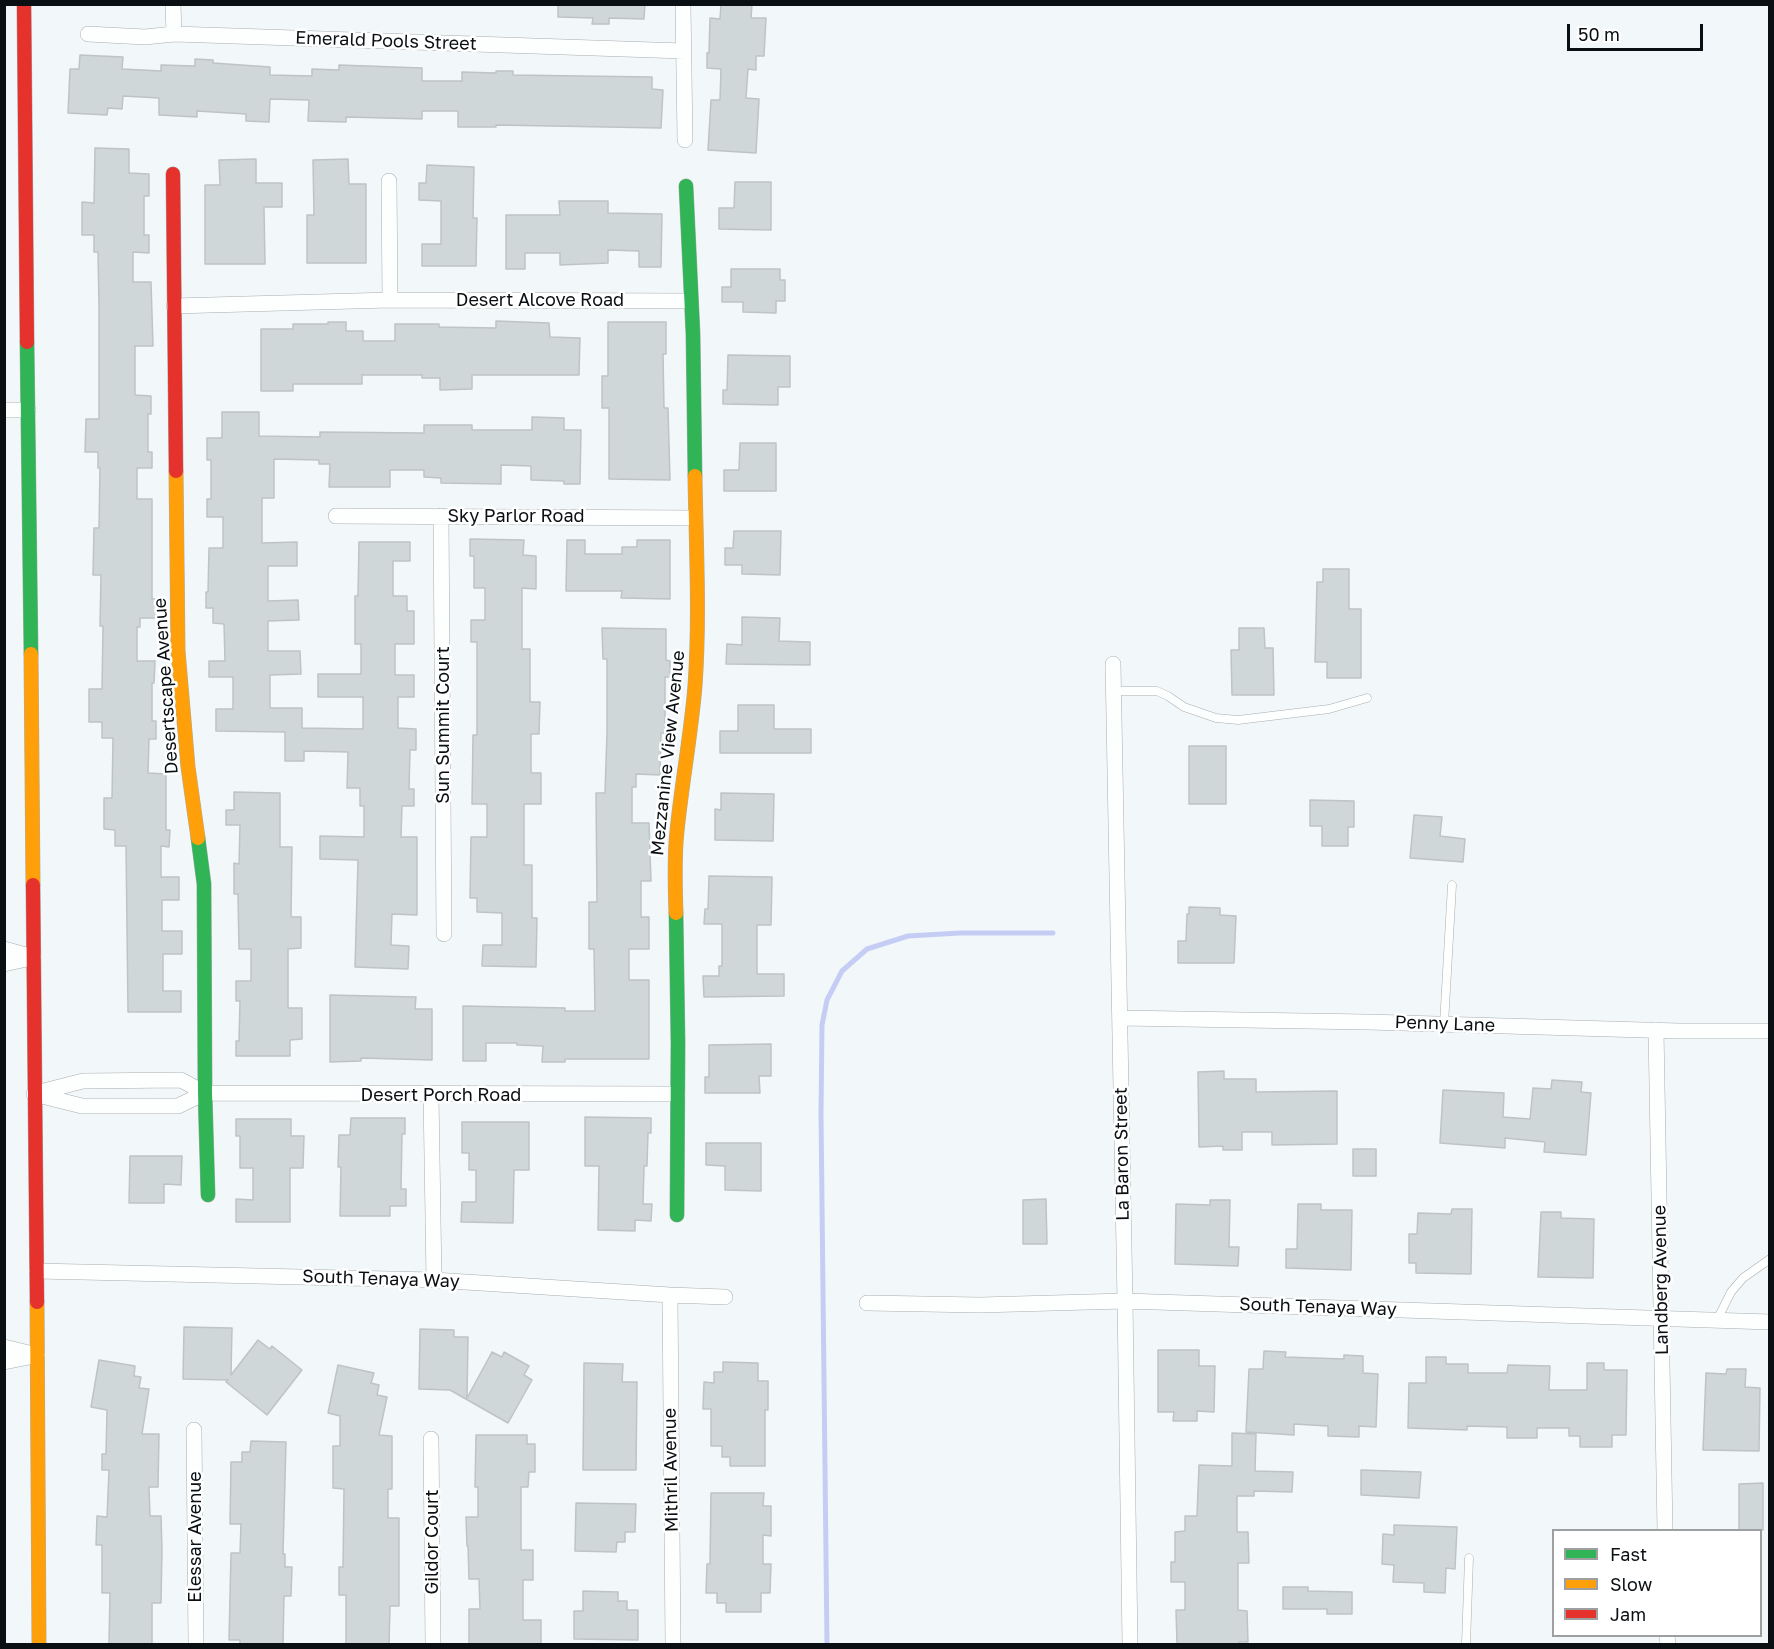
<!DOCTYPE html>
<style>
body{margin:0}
#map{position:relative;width:1774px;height:1649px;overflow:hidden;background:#f2f8fa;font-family:"Golos Text",sans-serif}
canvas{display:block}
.frame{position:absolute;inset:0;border:6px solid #090f12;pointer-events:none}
.legend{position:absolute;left:1552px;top:1529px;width:210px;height:108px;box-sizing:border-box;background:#fff;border:2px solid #9d9fa0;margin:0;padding:8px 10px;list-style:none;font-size:18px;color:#090f12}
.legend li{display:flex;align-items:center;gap:12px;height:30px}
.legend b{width:30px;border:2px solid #9d9fa0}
.scale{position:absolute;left:1567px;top:24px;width:136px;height:27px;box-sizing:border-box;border:3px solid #090f12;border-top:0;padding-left:8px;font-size:18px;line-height:21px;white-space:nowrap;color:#090f12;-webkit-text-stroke:4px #fff;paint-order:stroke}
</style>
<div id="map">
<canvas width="1774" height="1649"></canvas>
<div class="frame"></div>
<ul class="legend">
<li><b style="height:8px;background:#30b455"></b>Fast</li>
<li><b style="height:8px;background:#ff9f0a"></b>Slow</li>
<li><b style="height:8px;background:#e5322d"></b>Jam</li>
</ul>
<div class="scale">50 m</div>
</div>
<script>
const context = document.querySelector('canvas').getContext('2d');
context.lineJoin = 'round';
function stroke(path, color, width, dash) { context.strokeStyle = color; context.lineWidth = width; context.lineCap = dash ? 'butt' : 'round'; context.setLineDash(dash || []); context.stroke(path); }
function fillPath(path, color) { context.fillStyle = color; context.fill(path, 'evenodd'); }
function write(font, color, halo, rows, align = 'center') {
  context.font = font + ' "Golos Text",sans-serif'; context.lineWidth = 5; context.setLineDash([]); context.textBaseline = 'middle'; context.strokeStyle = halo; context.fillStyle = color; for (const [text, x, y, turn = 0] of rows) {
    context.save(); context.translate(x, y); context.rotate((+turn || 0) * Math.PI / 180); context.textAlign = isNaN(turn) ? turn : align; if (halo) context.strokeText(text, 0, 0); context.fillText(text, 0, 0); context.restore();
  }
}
const stream = new Path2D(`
 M 827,1644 L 821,1114 L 822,1025 L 827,1000 L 842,971 L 867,949 L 908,936 L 960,933 L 1053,933`);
const building = new Path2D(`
 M 558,4 L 645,4 L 644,19 L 609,18 L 609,24 L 592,24 L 593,18 L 558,17 Z
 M 721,4 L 752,4 L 751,18 L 766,18 L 764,56 L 756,56 L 756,70 L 748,69 L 746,98 L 759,99 L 756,153 L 708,150 L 711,100 L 720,100 L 721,69 L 707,68 L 707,53 L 709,53 L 710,18 L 720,19 Z
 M 80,55 L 123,57 L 122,69 L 161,71 L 161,65 L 195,66 L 195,59 L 213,60 L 213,63 L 270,67 L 270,75 L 312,76 L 312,69 L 339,70 L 339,65 L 422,68 L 422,81 L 462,81 L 462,72 L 496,73 L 496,71 L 513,71 L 513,75 L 652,77 L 652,89 L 663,90 L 661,128 L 496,125 L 496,127 L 458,127 L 458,111 L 422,111 L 422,119 L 346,117 L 346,122 L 308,121 L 309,100 L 270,99 L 269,122 L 246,121 L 246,114 L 197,111 L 197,117 L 159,115 L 159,98 L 123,96 L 122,109 L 108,108 L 107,115 L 68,113 L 70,69 L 79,69 Z
 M 95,148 L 129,149 L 129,173 L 149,174 L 149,196 L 144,196 L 144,235 L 149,235 L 149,253 L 133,252 L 133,282 L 151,282 L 153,346 L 135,346 L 135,395 L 151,396 L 151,414 L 148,414 L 148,452 L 152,452 L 152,468 L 137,468 L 137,499 L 152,499 L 152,599 L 156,599 L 156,618 L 140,618 L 140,627 L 137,627 L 137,661 L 155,661 L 154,683 L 152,683 L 152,721 L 156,721 L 156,739 L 149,739 L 148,773 L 166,774 L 166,830 L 170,830 L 169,847 L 161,846 L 161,877 L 179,877 L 179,900 L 162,900 L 162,931 L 182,931 L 182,954 L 163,954 L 163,991 L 181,991 L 181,1012 L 128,1012 L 126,846 L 115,846 L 115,830 L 104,829 L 104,798 L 112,798 L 113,738 L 102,738 L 102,722 L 89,722 L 89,689 L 102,689 L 103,626 L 100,626 L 101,575 L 93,575 L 94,528 L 99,528 L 100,468 L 98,468 L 98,452 L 85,452 L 86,419 L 99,419 L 99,305 L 98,252 L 94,252 L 94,235 L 82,235 L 82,202 L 94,203 Z
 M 256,159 L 256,183 L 282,183 L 282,207 L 264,207 L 265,264 L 205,264 L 205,185 L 220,185 L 219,160 Z
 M 348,159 L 349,184 L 366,184 L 366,263 L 307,263 L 307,215 L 314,215 L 313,160 Z
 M 427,165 L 474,167 L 473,218 L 477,218 L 476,266 L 422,266 L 422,244 L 441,244 L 441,201 L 419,200 L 419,183 L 426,183 Z
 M 735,182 L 771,182 L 771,230 L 719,229 L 719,208 L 734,208 Z
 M 559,201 L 608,201 L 608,213 L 662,214 L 661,267 L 639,267 L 639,251 L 608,250 L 608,263 L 560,265 L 560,253 L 525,253 L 525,269 L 506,269 L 506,215 L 560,215 Z
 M 731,269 L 780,269 L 780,280 L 785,280 L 785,301 L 776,301 L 776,313 L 743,312 L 743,302 L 722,302 L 722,287 L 731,287 Z
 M 496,321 L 549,323 L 550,337 L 580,338 L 579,375 L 472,375 L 472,389 L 440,390 L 440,378 L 422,378 L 422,375 L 362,375 L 362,384 L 293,384 L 293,391 L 261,391 L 261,329 L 293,329 L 293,324 L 328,324 L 328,322 L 346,322 L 346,331 L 363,331 L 363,341 L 395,341 L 395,324 L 439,324 L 439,327 L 496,328 Z
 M 608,322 L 666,322 L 666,354 L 663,354 L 664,408 L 668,408 L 670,480 L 609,479 L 609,408 L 602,408 L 602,376 L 608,376 Z
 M 728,355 L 790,356 L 790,387 L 778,387 L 778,405 L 723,404 L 723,390 L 727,390 Z
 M 222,412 L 259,412 L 259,436 L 320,437 L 320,432 L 424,433 L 424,425 L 472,425 L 472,430 L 532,430 L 532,417 L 564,418 L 564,430 L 581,430 L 580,484 L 564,484 L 564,481 L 531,480 L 531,466 L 501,465 L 501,484 L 441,483 L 441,478 L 424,477 L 424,470 L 390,470 L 390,487 L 329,487 L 330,464 L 319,464 L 319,460 L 274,459 L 274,498 L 262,498 L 262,543 L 297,542 L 297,566 L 268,566 L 268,601 L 298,600 L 299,620 L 268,621 L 268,651 L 300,651 L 301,674 L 270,675 L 270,708 L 302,708 L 302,728 L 363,729 L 363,697 L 318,697 L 318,674 L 361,674 L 361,644 L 355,644 L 355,596 L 358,596 L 359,542 L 410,542 L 410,561 L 393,561 L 393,596 L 407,596 L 407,611 L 414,611 L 414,644 L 395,644 L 395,675 L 414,675 L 414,697 L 398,697 L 398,728 L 416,729 L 416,750 L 410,750 L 409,789 L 414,789 L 414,806 L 402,806 L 401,837 L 417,837 L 417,915 L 392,914 L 391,945 L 409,946 L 408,969 L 355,967 L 358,860 L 320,859 L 320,836 L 364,837 L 364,806 L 360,806 L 360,788 L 347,788 L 348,752 L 304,751 L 304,761 L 285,761 L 285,732 L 216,731 L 216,709 L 233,709 L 233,677 L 209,677 L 209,661 L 225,661 L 224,624 L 213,623 L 213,608 L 206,608 L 206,592 L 208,592 L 209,548 L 223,548 L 223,517 L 207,517 L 207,499 L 211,499 L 211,460 L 207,460 L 207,438 L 222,438 Z
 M 740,443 L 776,443 L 776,491 L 724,491 L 724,470 L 739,470 Z
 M 734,531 L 781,531 L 780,575 L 742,574 L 742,565 L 725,565 L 725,548 L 733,548 Z
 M 470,539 L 524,540 L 523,555 L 536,556 L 536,589 L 522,588 L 522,649 L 530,649 L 530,702 L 540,702 L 539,734 L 531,734 L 531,773 L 541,773 L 541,804 L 524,804 L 524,865 L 532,865 L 532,918 L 537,918 L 536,967 L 482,966 L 483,945 L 502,945 L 502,913 L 477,912 L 477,898 L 470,898 L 471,837 L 487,837 L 487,804 L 472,804 L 473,735 L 477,735 L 477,642 L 471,642 L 471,620 L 485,620 L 485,588 L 474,588 L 474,556 L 470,556 Z
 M 567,540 L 585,540 L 585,554 L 622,554 L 622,547 L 637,547 L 637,540 L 670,540 L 670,599 L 621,598 L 622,591 L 566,591 Z
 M 1323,569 L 1349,569 L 1349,609 L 1361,609 L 1361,678 L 1327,678 L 1327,662 L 1315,662 L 1317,582 L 1323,582 Z
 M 742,617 L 780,618 L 779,641 L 810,642 L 810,665 L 726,664 L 727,644 L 742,645 Z
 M 602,628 L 666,629 L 666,660 L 670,661 L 670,677 L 665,677 L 665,733 L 661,733 L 660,775 L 636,774 L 636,787 L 632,787 L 632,823 L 649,823 L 651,881 L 641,881 L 641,917 L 649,917 L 649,949 L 629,949 L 629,980 L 649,980 L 649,1059 L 565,1059 L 565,1062 L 542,1062 L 543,1046 L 517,1045 L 517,1043 L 486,1043 L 486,1061 L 463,1061 L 463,1006 L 565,1008 L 565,1011 L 595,1011 L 594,949 L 589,949 L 589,902 L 597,902 L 596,793 L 605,793 L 607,732 L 607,659 L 603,659 Z
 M 1239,628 L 1264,628 L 1265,648 L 1273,648 L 1274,695 L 1232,695 L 1231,650 L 1239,650 Z
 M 738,705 L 774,705 L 774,729 L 811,729 L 811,753 L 720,753 L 720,731 L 738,731 Z
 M 1189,746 L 1226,746 L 1226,804 L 1189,804 Z
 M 234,792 L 280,793 L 280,847 L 292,847 L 291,917 L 301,917 L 301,948 L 288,949 L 288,1008 L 302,1008 L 302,1039 L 290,1040 L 290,1056 L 236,1056 L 236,1041 L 239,1041 L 240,1001 L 236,1001 L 236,981 L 251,981 L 251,949 L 239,949 L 238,894 L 234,894 L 234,863 L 239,864 L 240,825 L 226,825 L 226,810 L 234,810 Z
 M 721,793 L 774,794 L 773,841 L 715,840 L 715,809 L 721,810 Z
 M 1310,800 L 1354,801 L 1354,827 L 1348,827 L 1348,846 L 1322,846 L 1322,826 L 1310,826 Z
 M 1414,815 L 1442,817 L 1440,836 L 1465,839 L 1463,862 L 1410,858 Z
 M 709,876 L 772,877 L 771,925 L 757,925 L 757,974 L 784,974 L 784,996 L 704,997 L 703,976 L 719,976 L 719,966 L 722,966 L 722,924 L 704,924 L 705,909 L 708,909 Z
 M 1189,907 L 1220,908 L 1220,915 L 1236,916 L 1234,963 L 1178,963 L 1178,941 L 1186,941 L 1187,914 L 1189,914 Z
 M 330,995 L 416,997 L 415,1009 L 432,1009 L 432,1060 L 361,1058 L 361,1061 L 330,1062 Z
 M 771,1044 L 771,1076 L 759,1076 L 760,1093 L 705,1093 L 705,1077 L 709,1077 L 709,1045 Z
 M 1224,1071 L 1224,1079 L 1256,1079 L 1256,1092 L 1337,1091 L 1337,1144 L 1272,1145 L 1272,1132 L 1242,1132 L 1242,1150 L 1223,1150 L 1223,1146 L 1199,1147 L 1198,1072 Z
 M 1552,1080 L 1582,1082 L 1581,1092 L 1591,1093 L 1586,1155 L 1544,1152 L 1545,1142 L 1505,1138 L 1505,1148 L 1440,1143 L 1443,1090 L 1504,1093 L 1503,1117 L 1530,1119 L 1533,1088 L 1551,1089 Z
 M 585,1117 L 651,1118 L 651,1133 L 648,1133 L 647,1166 L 644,1166 L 643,1204 L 652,1204 L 651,1221 L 635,1220 L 635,1231 L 598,1230 L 599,1166 L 585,1166 Z
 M 351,1118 L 405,1118 L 405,1134 L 402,1134 L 401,1189 L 406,1189 L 406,1206 L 390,1206 L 390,1216 L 340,1216 L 341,1167 L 338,1167 L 339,1135 L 350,1135 Z
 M 236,1119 L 291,1119 L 291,1136 L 304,1136 L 303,1168 L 290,1168 L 290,1222 L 236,1222 L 236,1199 L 253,1200 L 253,1168 L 240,1168 L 240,1136 L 236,1136 Z
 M 462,1122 L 529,1122 L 529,1170 L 514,1170 L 513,1223 L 461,1222 L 462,1202 L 476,1202 L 476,1170 L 469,1170 L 469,1153 L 462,1153 Z
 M 706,1143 L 761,1143 L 761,1191 L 725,1190 L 725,1166 L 706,1165 Z
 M 1353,1149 L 1376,1149 L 1376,1176 L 1353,1176 Z
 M 130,1156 L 182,1156 L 181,1185 L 164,1184 L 164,1203 L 129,1203 Z
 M 1046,1199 L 1047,1244 L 1023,1244 L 1023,1200 Z
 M 1210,1200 L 1230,1200 L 1229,1247 L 1239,1247 L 1238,1266 L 1175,1264 L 1176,1204 L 1210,1205 Z
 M 1298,1204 L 1321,1204 L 1321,1210 L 1352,1210 L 1351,1270 L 1286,1268 L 1286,1249 L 1297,1249 Z
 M 1452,1209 L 1472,1209 L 1471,1274 L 1416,1273 L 1416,1263 L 1409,1263 L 1409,1234 L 1417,1234 L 1418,1213 L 1451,1214 Z
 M 1541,1212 L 1561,1212 L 1561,1218 L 1594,1219 L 1593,1278 L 1538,1277 Z
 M 184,1327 L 232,1328 L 231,1375 L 258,1340 L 270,1349 L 272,1346 L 302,1370 L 267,1415 L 226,1382 L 228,1380 L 183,1379 Z
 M 420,1329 L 454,1330 L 454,1337 L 468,1337 L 467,1398 L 492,1352 L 502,1357 L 504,1352 L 529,1366 L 524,1375 L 532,1380 L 508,1423 L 450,1390 L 419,1389 Z
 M 1158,1350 L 1199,1350 L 1199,1366 L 1215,1366 L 1214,1412 L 1197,1411 L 1197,1421 L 1173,1421 L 1174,1412 L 1158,1412 Z
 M 1264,1351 L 1286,1352 L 1285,1357 L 1344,1359 L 1344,1355 L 1363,1356 L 1363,1373 L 1378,1374 L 1376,1427 L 1359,1426 L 1359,1437 L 1328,1436 L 1328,1426 L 1294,1424 L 1294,1435 L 1246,1432 L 1249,1369 L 1263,1369 Z
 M 1426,1357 L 1446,1357 L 1446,1364 L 1468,1364 L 1468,1373 L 1507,1373 L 1508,1365 L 1550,1366 L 1549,1390 L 1587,1390 L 1587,1363 L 1604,1363 L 1604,1370 L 1627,1370 L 1626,1435 L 1612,1435 L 1612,1447 L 1580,1447 L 1580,1436 L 1569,1436 L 1569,1428 L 1537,1428 L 1537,1438 L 1507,1438 L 1507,1427 L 1467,1426 L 1467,1430 L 1408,1428 L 1409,1383 L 1426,1383 Z
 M 99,1360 L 135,1366 L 134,1376 L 141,1377 L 139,1388 L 149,1389 L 142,1434 L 159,1434 L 158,1487 L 149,1487 L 150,1516 L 161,1516 L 162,1550 L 161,1603 L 152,1603 L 152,1644 L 109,1644 L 110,1593 L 102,1593 L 102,1545 L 96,1545 L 97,1516 L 107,1517 L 109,1470 L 102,1470 L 102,1454 L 106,1454 L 107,1410 L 91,1407 Z
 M 723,1362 L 758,1363 L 758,1381 L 768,1381 L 768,1410 L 765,1410 L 765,1466 L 730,1466 L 730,1457 L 722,1457 L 722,1446 L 711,1446 L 711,1409 L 703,1409 L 704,1382 L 714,1383 L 714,1372 L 723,1372 Z
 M 584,1363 L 623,1364 L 622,1382 L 637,1382 L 636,1470 L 583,1470 Z
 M 338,1365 L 374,1373 L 371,1383 L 379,1385 L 377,1395 L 387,1397 L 379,1435 L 392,1436 L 392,1489 L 388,1489 L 388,1518 L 399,1518 L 399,1606 L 390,1606 L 389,1644 L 346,1644 L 346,1595 L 339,1595 L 339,1567 L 343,1567 L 344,1489 L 333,1488 L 333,1446 L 340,1446 L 340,1416 L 328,1413 Z
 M 1727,1369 L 1746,1369 L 1745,1387 L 1760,1388 L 1759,1451 L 1703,1450 L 1706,1373 L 1726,1374 Z
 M 1232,1433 L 1256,1434 L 1255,1471 L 1293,1472 L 1292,1492 L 1254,1491 L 1254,1496 L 1237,1496 L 1237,1532 L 1248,1532 L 1249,1563 L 1238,1563 L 1238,1610 L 1247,1611 L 1248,1642 L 1239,1642 L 1239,1644 L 1177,1644 L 1176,1610 L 1185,1610 L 1185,1582 L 1171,1582 L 1171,1562 L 1175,1562 L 1175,1532 L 1185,1531 L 1185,1516 L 1197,1516 L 1199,1465 L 1232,1466 Z
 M 476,1435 L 527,1435 L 527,1444 L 535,1444 L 535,1472 L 529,1472 L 528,1487 L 521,1487 L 521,1550 L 533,1550 L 533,1580 L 523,1580 L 523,1620 L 541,1620 L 541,1644 L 469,1644 L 469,1609 L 480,1609 L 479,1579 L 469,1579 L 468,1546 L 467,1546 L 466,1517 L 478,1517 L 478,1487 L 475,1487 Z
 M 251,1441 L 286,1442 L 283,1554 L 285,1554 L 285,1567 L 292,1567 L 291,1596 L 284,1596 L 283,1644 L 240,1644 L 240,1640 L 229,1640 L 231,1553 L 240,1553 L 241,1524 L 230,1524 L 231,1462 L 242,1462 L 242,1452 L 250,1452 Z
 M 1361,1470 L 1421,1472 L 1419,1498 L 1361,1495 Z
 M 1763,1483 L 1763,1530 L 1739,1530 L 1739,1484 Z
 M 711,1493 L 764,1493 L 763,1506 L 771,1506 L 771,1536 L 763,1535 L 763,1564 L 771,1564 L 770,1593 L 761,1593 L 761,1612 L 726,1612 L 726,1603 L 717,1603 L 717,1593 L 706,1593 L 707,1564 L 710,1564 Z
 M 576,1503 L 636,1504 L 635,1532 L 625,1532 L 625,1542 L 617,1542 L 616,1552 L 575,1551 Z
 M 1394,1525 L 1457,1527 L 1455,1569 L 1446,1568 L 1445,1593 L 1424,1592 L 1424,1583 L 1393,1582 L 1394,1565 L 1382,1564 L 1383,1534 L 1394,1535 Z
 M 1283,1587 L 1308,1587 L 1308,1591 L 1352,1592 L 1352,1614 L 1327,1614 L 1327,1609 L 1283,1609 Z
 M 583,1591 L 618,1592 L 618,1601 L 627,1601 L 627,1610 L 638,1610 L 638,1640 L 574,1639 L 574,1611 L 583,1611 Z`);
const lane = new Path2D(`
 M 1113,691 L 1157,691 L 1168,696 L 1184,707 L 1216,718 L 1238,720 L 1329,709 L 1367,698
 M 1444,1024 L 1452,885
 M 1717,1320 L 1731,1292 L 1743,1278 L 1770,1259
 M 1466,1644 L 1469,1558`);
const street = new Path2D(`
 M 173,4 L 174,34
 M 683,4 L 685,140
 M 88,34 L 145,37 L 174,34 L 684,51
 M 389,181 L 390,300
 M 174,306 L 390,300 L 690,301
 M 4,410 L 28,410
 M 336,516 L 695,518
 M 441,516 L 444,934
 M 1113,664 L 1125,1301 L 1130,1644
 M 4,949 L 33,957
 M 4,964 L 31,958
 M 1120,1018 L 1367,1022 L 1679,1031 L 1770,1031
 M 1656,1030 L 1665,1530
 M 36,1093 L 83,1081 L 181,1080 L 205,1093
 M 34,1094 L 82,1106 L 178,1106 L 205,1093 L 677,1094
 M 431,1095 L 434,1280
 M 37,1271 L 434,1280 L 670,1295 L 725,1297
 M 670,1295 L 673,1644
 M 867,1303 L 980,1305 L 1125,1301 L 1770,1322
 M 4,1347 L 37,1355
 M 4,1362 L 34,1356
 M 194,1430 L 196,1644
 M 431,1439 L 433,1644
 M 1667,1636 L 1668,1644`);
const fast = new Path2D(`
 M 686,186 L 693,334 L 695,476
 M 27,342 L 31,654
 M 198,838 L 204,884 L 205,1093 L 208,1195
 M 676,913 L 678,1043 L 677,1215`);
const slow = new Path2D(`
 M 176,471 L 178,651 L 188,767 L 198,838
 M 31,654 L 33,885
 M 676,913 C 675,885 674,858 677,831 C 682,782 691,734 695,686 C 700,616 696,545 695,476
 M 37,1302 L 39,1644`);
const jam = new Path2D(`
 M 24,4 L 27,342
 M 173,174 L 176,471
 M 33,885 L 37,1302`);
const streetNames = [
 ["Emerald Pools Street",386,41,2],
 ["Desert Alcove Road",540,300],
 ["Sky Parlor Road",516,516],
 ["Desertscape Avenue",166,686,-94],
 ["Sun Summit Court",443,725,-90],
 ["Mezzanine View Avenue",668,753,-84],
 ["Penny Lane",1445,1024,2],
 ["Desert Porch Road",441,1095],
 ["La Baron Street",1122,1154,-91],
 ["South Tenaya Way",381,1279,2],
 ["Landberg Avenue",1661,1280,-91],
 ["South Tenaya Way",1318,1307,2],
 ["Mithril Avenue",671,1470,-91],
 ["Elessar Avenue",195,1537,-90],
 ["Gildor Court",432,1542,-90]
];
stroke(stream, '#c6cdf5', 5);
fillPath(building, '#d0d7d8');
stroke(building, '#bec4c5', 1.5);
stroke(lane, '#a8aeb0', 9);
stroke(street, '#a8aeb0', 16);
stroke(fast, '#a8aeb0', 15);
stroke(slow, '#a8aeb0', 15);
stroke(jam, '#a8aeb0', 15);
stroke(lane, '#fdfefe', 8);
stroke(street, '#fdfefe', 15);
stroke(fast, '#30b455', 14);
stroke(slow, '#ff9f0a', 14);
stroke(jam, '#e5322d', 14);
write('18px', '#090f12', '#fff', streetNames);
</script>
